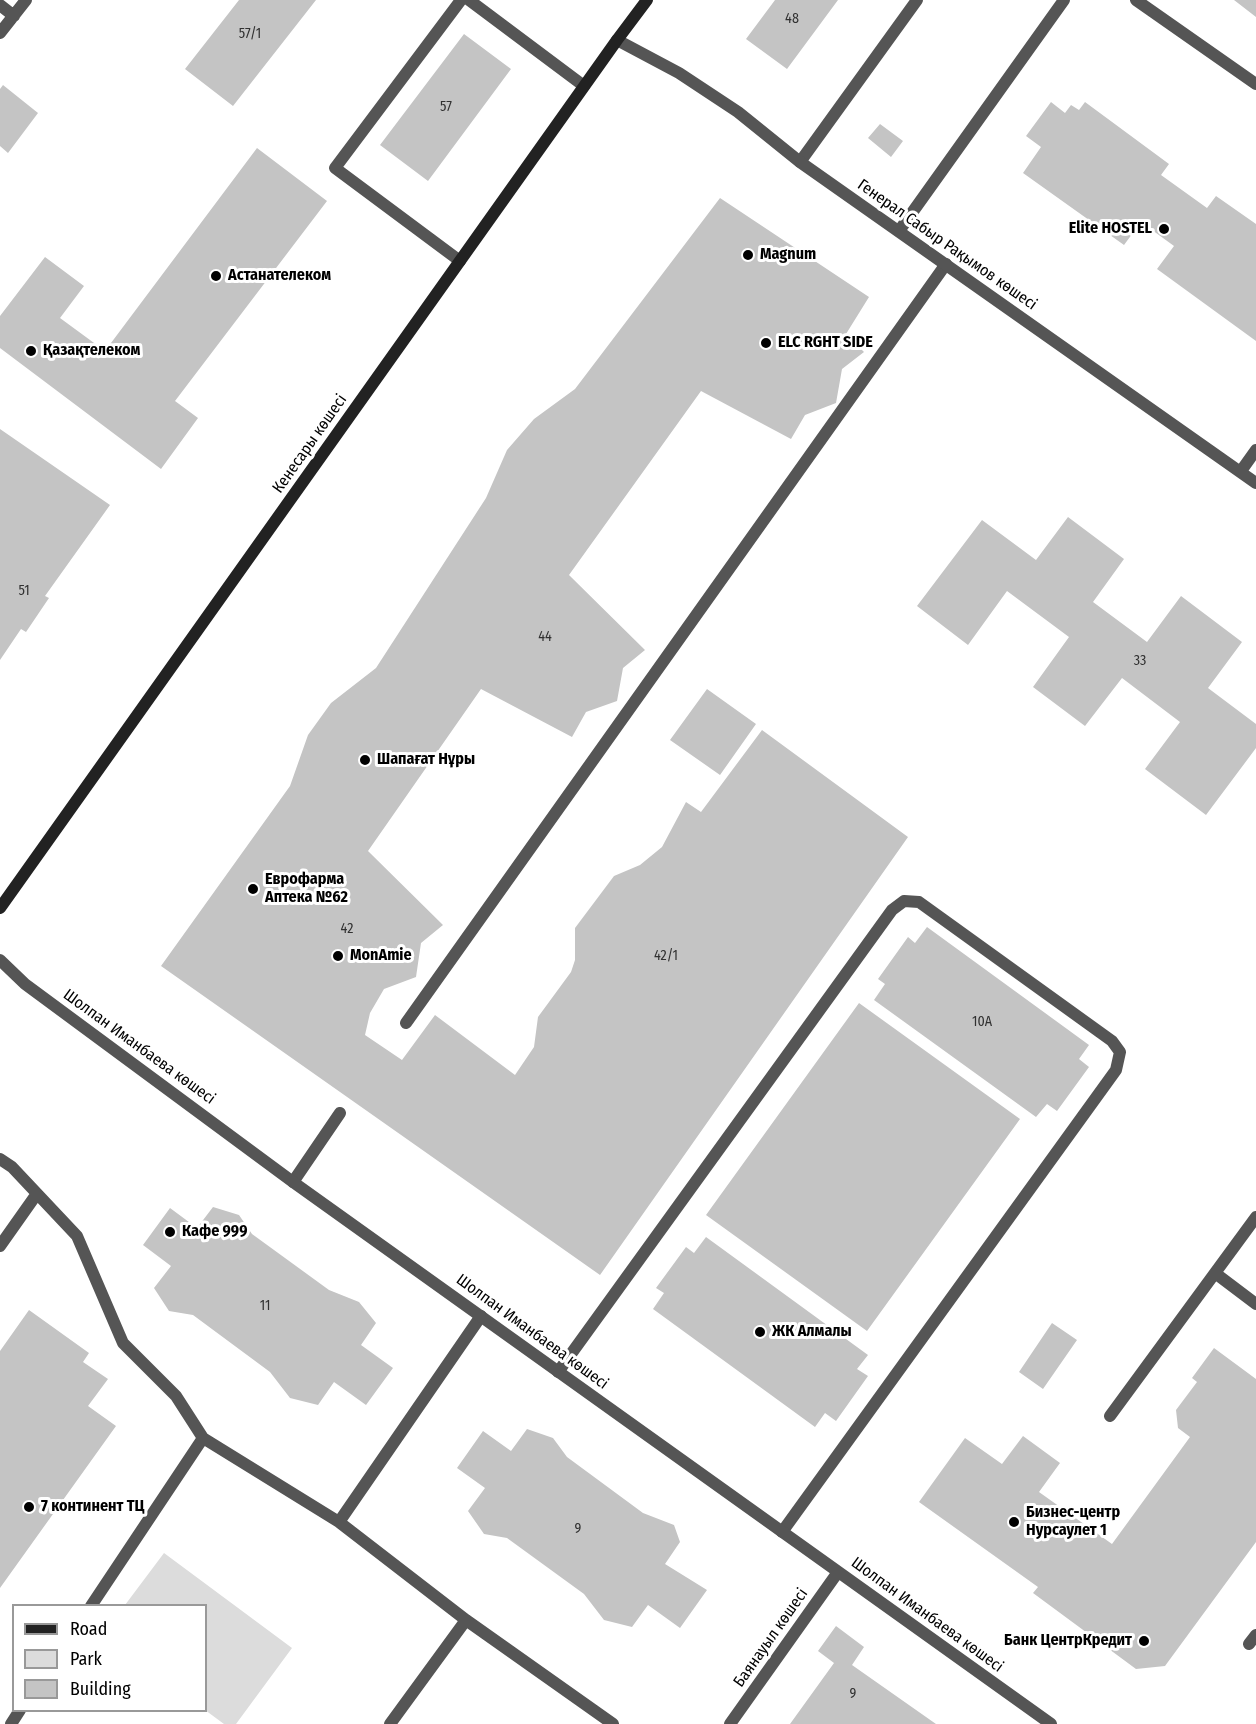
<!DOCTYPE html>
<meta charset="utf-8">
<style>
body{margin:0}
#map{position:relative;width:1256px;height:1724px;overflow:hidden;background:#fff;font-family:"Fira Sans Condensed",sans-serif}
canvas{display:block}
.legend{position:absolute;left:12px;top:1604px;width:195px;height:108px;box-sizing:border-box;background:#fff;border:2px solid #999;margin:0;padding:8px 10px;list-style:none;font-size:18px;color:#000}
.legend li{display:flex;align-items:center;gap:12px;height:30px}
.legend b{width:30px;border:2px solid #999}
</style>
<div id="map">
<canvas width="1256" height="1724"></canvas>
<ul class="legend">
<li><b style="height:8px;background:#222"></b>Road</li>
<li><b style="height:16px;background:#dcdcdc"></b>Park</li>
<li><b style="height:16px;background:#c4c4c4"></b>Building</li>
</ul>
</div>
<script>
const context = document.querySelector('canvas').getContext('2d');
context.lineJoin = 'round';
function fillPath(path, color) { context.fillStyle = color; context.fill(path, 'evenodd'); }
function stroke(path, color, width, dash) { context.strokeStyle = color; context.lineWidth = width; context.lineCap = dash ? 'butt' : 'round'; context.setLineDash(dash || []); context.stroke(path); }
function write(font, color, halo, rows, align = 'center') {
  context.font = font + ' "Fira Sans Condensed",sans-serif'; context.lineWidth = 6; context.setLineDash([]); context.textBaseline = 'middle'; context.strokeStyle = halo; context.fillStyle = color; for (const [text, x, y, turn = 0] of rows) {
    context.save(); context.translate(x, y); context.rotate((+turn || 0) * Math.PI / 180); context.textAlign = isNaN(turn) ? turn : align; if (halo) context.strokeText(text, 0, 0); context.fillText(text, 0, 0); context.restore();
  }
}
const green = new Path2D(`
 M 164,1553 L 292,1648 L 236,1724 L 224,1724 L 205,1710 L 206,1606 L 125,1605 Z`);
const building = new Path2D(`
 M 239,0 L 316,0 L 233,106 L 185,69 Z
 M 775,0 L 838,0 L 787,69 L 746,39 Z
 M 1234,0 L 1256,0 L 1256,17 Z
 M 464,34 L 511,69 L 428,181 L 380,145 Z
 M 3,85 L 38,113 L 8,153 L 0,146 L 0,89 Z
 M 1051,102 L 1065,113 L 1071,105 L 1079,110 L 1085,102 L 1169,164 L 1161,175 L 1207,208 L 1216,196 L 1256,224 L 1256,341 L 1157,269 L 1174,246 L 1141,222 L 1124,245 L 1023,173 L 1041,147 L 1026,136 Z
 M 880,124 L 903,141 L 891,157 L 868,138 Z
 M 257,148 L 327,201 L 175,401 L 198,418 L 161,469 L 0,348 L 0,316 L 45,257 L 84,286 L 60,318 L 105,351 Z
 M 720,198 L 869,297 L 846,334 L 864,352 L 842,369 L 836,403 L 805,415 L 791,439 L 701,391 L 569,575 L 645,650 L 623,668 L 617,701 L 586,712 L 572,737 L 481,689 L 368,851 L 443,925 L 421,943 L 416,977 L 384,989 L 370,1013 L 365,1035 L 402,1060 L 435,1015 L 515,1075 L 534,1047 L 538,1017 L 571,972 L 575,960 L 575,928 L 614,876 L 640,865 L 662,847 L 686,802 L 701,812 L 762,730 L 908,837 L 600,1275 L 161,966 L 290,786 L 308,735 L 331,703 L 376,668 L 486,498 L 507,450 L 534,419 L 575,389 Z
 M 0,429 L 110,505 L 45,596 L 49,598 L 26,632 L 21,629 L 0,660 Z
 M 1068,517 L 1124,559 L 1093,602 L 1147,642 L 1181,596 L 1242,642 L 1208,688 L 1256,724 L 1256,748 L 1206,815 L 1145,769 L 1180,722 L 1122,678 L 1085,726 L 1033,687 L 1069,637 L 1007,591 L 968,645 L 917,606 L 982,520 L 1036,560 Z
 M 707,689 L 756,724 L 720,775 L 670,740 Z
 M 927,927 L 1089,1045 L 1079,1059 L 1089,1067 L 1057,1111 L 1047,1104 L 1036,1117 L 874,1000 L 885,984 L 878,979 L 908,937 L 915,943 Z
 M 859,1003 L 1020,1119 L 867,1331 L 706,1215 Z
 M 213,1207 L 239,1215 L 252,1234 L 329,1290 L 359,1302 L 376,1323 L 361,1345 L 393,1368 L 366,1405 L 334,1382 L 318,1405 L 290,1398 L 270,1372 L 193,1315 L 169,1311 L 154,1288 L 171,1266 L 143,1245 L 170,1208 L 197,1228 Z
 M 706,1237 L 868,1355 L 857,1369 L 868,1376 L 836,1421 L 825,1413 L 815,1427 L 653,1309 L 664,1293 L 656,1288 L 686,1247 L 694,1253 Z
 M 29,1310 L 89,1353 L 83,1362 L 108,1379 L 88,1406 L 116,1426 L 0,1588 L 0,1351 Z
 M 1052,1323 L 1077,1340 L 1043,1389 L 1019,1372 Z
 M 1214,1348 L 1256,1379 L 1256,1542 L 1165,1666 L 1136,1669 L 1033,1593 L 1038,1587 L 919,1502 L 965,1438 L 1002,1464 L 1023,1436 L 1060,1463 L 1039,1492 L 1112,1544 L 1190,1437 L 1178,1428 L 1176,1410 L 1197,1382 L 1192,1378 Z
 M 527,1429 L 553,1438 L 567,1457 L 643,1513 L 674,1525 L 680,1542 L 665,1564 L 707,1590 L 680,1628 L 648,1605 L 632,1627 L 604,1620 L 584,1594 L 507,1538 L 484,1534 L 468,1511 L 485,1488 L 457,1468 L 483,1431 L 511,1451 Z
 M 836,1626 L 864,1647 L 852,1665 L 936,1724 L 790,1724 L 834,1663 L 818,1651 Z`);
const lane = new Path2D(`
 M 469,0 L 584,86
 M 1136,0 L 1256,84
 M 0,5 L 14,16
 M 0,33 L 26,0
 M 800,162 L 917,0
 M 899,231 L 1064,0
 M 460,261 L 335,168 L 461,0
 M 406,1023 L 946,264
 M 0,1159 L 12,1167 L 77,1236 L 123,1343 L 176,1396 L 203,1438 L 339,1522 L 466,1620 L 613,1724
 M 293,1182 L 340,1113
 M 0,1246 L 36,1195
 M 1215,1273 L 1256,1304
 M 558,1372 L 892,910 L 904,901 L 919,902 L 1112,1041 L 1120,1052 L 1116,1070 L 782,1532
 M 1110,1416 L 1256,1217
 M 339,1522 L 481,1316
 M 91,1606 L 203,1438
 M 1249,1644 L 1256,1635
 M 11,1724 L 20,1710
 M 390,1724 L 466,1620`);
const street = new Path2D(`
 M 617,40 L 679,73 L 738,112 L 800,162 L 1256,483
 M 1241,471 L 1256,450
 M 0,960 L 25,984 L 293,1182 L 1051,1724
 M 730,1724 L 838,1572`);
const secondary = new Path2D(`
 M 0,908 L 617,40 L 647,0`);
const markers = [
 [1164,229,6,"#000"],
 [748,255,6,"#000"],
 [216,276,6,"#000"],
 [766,343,6,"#000"],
 [31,351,6,"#000"],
 [365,760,6,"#000"],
 [253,889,6,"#000"],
 [338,956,6,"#000"],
 [170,1232,6,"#000"],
 [760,1332,6,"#000"],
 [29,1507,6,"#000"],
 [1014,1522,6,"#000"],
 [1144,1641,6,"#000"]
];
const numberNames = [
 ["48",792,19],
 ["57/1",250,34],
 ["57",446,107],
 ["51",24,591],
 ["44",545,637],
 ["33",1140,661],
 ["42",347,929],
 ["42/1",666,956],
 ["10А",982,1022],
 ["11",265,1306],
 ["9",578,1529],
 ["9",853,1694]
];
const poiNames = [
 ["Elite HOSTEL",1152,229,"right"],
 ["Magnum",760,255],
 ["Астанателеком",228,276],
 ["ELC RGHT SIDE",778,343],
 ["Қазақтелеком",43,351],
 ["Шапағат Нұры",377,760],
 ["Еврофарма",265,880],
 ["Аптека №62",265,898],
 ["MonAmie",350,956],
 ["Кафе 999",182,1232],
 ["ЖК Алмалы",772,1332],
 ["7 континент ТЦ",41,1507],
 ["Бизнес-центр",1026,1513],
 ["Нурсаулет 1",1026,1531],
 ["Банк ЦентрКредит",1132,1641,"right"]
];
const streetNames = [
 ["Генерал Сабыр Рақымов көшесі",947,245,35],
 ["Кенесары көшесі",310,444,-55],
 ["Шолпан Иманбаева көшесі",139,1047,36],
 ["Шолпан Иманбаева көшесі",532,1332,36],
 ["Шолпан Иманбаева көшесі",927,1615,36],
 ["Баянауыл көшесі",771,1638,-55]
];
fillPath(green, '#dcdcdc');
fillPath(building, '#c4c4c4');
stroke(lane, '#555', 12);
stroke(street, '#555', 12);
stroke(secondary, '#222', 12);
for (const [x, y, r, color] of markers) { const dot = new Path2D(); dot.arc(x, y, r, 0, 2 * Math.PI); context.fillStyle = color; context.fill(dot); stroke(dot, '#fff', 2); }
write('14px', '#313131', null, numberNames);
write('bold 16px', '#000', '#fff', poiNames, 'left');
write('16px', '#000', '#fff', streetNames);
</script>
